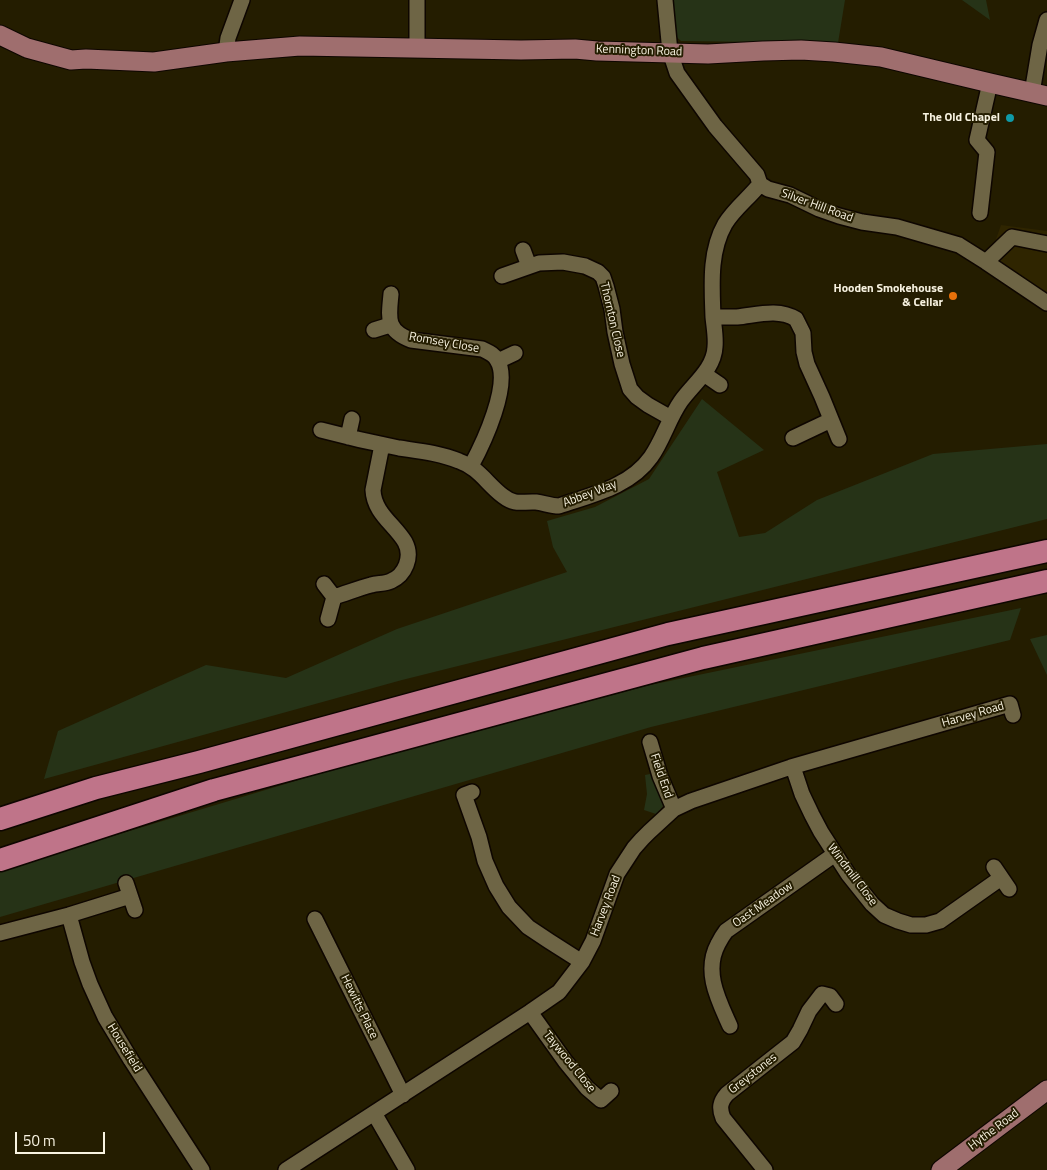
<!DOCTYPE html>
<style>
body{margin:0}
#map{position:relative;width:1047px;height:1170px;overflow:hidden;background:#241d00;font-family:"Titillium Web",sans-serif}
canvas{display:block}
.scale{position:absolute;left:15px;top:1132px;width:90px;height:22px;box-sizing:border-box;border:2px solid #f8f3e1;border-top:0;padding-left:6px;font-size:15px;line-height:18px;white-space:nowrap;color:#f8f3e1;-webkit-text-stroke:4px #241d00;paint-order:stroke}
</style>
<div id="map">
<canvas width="1047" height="1170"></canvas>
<div class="scale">50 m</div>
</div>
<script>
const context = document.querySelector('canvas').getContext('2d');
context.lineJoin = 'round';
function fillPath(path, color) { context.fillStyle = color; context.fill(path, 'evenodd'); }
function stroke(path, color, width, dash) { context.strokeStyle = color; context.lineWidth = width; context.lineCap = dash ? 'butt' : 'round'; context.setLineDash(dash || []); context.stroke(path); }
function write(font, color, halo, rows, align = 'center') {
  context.font = font + ' "Titillium Web",sans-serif'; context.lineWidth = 4; context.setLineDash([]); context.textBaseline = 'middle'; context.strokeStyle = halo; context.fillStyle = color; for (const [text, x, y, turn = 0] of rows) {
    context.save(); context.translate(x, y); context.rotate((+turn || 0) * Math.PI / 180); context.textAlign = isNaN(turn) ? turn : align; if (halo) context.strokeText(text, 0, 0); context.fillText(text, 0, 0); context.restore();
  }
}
const built = new Path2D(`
 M 1001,225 L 1047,231 L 1047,298 L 997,261 L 995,242 Z`);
const green = new Path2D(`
 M 674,0 L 845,0 L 838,43 L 681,41 L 672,33 Z
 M 962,0 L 986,0 L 990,20 Z
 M 702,399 L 764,450 L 717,472 L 739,537 L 765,533 L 817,500 L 933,454 L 1047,444 L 1047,519 L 402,680 L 44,779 L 58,731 L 206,665 L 286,678 L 397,629 L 567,572 L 553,547 L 547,521 L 595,507 L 649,479 Z
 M 1021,608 L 1010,640 L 651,727 L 0,917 L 0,870 L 325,772 L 650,685 Z
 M 1047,635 L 1047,675 L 1030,639 Z
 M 650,774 L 653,774 L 665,804 L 656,814 L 644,810 L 647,794 L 645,775 Z`);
const minor = new Path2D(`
 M 417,0 L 417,48
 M 665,0 L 670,52 L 677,73 L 715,126 L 757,175 L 760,184 L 768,189 L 790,195 L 819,209 L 839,216 L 862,222 L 897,227 L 959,245 L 986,262 L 1047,303
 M 226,52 L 228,38 L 242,0
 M 1032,93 L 1040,45 L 1047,20
 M 980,213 L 987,152 L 977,140 L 990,83
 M 523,250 L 529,266
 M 986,262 L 1012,237 L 1047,244
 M 502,276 L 539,263 L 563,262 L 585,266 L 598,272 L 603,277 L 606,286 L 612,309 L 615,332 L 622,364 L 630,389 L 637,397 L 648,405 L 671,418
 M 391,294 C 389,317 385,330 411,340 L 482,349 C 488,352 494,354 497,360 C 512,383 483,444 471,466
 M 713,317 C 721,317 729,317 737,317 C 757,315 778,308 796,319 L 803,333 L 804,352 L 807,364 L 822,397 L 839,439
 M 374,330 L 390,325
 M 498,361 L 515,353
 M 704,374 L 720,385
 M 321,430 C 347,437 373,443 399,448 C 419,451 440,453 459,461 C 479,468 487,484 503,496 C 516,506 522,501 536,502 C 544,503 551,506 559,506 C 591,495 630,487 651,457 C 663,440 669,418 681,401 C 693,384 714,369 715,347 C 716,337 714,327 713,317 C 712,286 709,252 725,224 C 734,209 749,198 760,184
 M 348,437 L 352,419
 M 793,438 L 831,420
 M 324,584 L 334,597 L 328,619
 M 334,597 C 347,593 359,588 371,585 C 378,583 385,584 391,581 C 405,575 413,557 405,542 C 394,524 374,513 373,490 L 382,445
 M 650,742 L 660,776 L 674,809
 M 791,767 L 795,773 L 802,794 L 812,815 L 821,832 L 848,874 L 872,904 L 884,915 L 898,921 L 911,925 L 926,925 L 940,921 L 1001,878
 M 472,792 L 464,795 L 479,837 L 485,861 L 496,886 L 509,907 L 528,927 L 549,941 L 582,962
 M 994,867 L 1009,889
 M 126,883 L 135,910
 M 69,915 L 82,962 L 90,984 L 105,1017 L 131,1060 L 202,1170
 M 315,919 L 403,1095
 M 0,933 L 69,915 L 130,896
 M 530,1012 L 565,1061 L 587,1088 L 601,1100 L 611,1091
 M 730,1026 C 719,1001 703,972 718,944 C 720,940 723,935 726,931 L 835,854
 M 374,1113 L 407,1170
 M 286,1170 L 530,1012 L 559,992 L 582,962 L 593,941 L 617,874 L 634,848 L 642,839 L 649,832 L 674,809 L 691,801 L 791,767 L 1010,704 L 1013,715
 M 765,1170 L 723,1118 C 719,1108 720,1102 727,1094 L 793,1042 L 800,1030 L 809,1011 L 822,994 L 830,996 L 836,1004`);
const major = new Path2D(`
 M 0,35 L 27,48 L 71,60 L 86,59 L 154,62 L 226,52 L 300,46 L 521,50 L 575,49 L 597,51 L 708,54 L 763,51 L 801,50 L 834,52 L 881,57 L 990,83 L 1047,96
 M 941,1170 L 1047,1090`);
const highway = new Path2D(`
 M 0,819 L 96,788 L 199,762 L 668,634 L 1047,551
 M 0,860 L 214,790 L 703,658 L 1047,581`);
const markers = [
 [1010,118,5,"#0f9aa8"],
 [953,296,5,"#e8710a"]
];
const streetNames = [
 ["Kennington Road",639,51,2],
 ["Silver Hill Road",817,206,20],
 ["Thornton Close",612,320,77],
 ["Romsey Close",444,343,10],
 ["Abbey Way",590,494,-21],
 ["Harvey Road",973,715,-16],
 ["Field End",661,776,71],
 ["Windmill Close",852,875,53],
 ["Oast Meadow",763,905,-35],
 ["Harvey Road",606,906,-69],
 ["Hewitts Place",359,1007,64],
 ["Housefield",124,1048,58],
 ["Taywood Close",569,1062,51],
 ["Greystones",753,1074,-38],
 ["Hythe Road",994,1130,-37]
];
const poiNames = [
 ["The Old Chapel",1000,118],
 ["Hooden Smokehouse",943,289],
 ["& Cellar",943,303]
];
fillPath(built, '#2f2500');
fillPath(green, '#263317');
stroke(minor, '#0e0600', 18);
stroke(major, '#0e0600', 21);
stroke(highway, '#0e0600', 25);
stroke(minor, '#6e6545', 15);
stroke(major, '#9f6e6e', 19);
stroke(highway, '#bf7489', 22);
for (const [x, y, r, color] of markers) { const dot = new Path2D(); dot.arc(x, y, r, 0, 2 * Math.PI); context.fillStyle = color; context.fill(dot); stroke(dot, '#241d00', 2); }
write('12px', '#f8f3e1', '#241d00', streetNames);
write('bold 12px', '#f8f3e1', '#241d00', poiNames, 'right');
</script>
